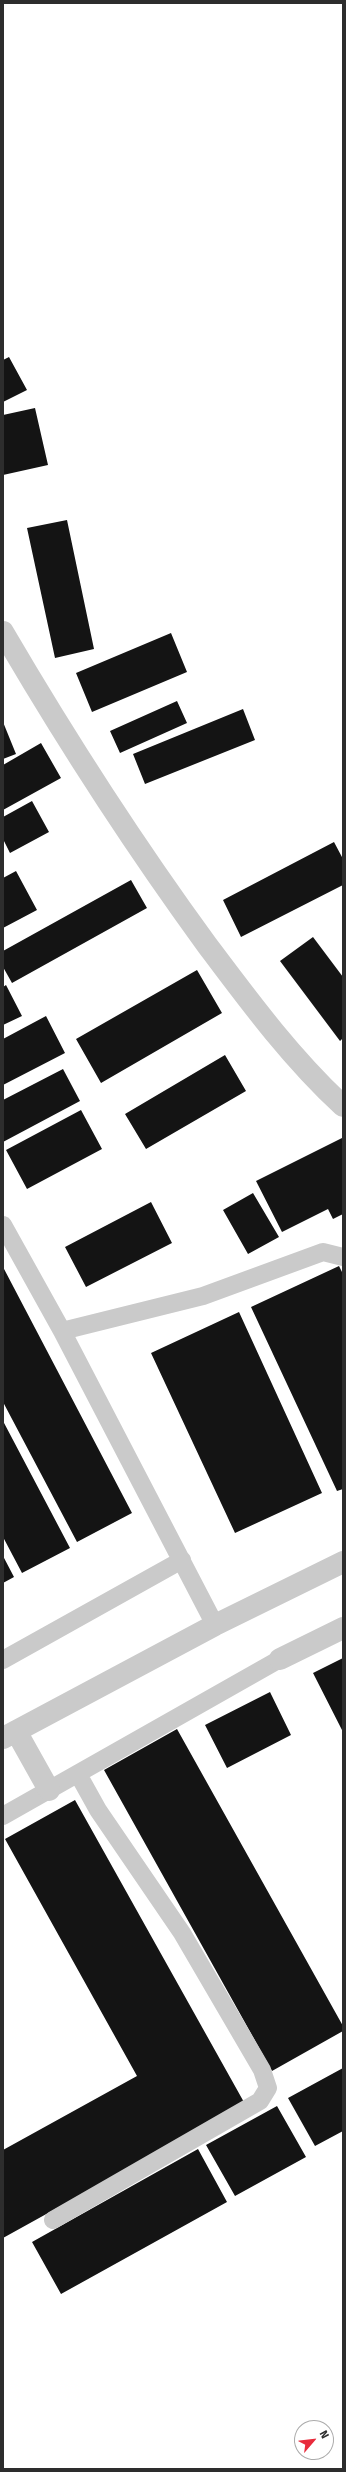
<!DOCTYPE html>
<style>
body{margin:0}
#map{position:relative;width:346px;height:2472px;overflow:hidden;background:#fff;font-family:"Fira Sans",sans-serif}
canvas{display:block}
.frame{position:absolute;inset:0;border:4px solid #2d2d2d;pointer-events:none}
.north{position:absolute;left:294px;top:2420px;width:40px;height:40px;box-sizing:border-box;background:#fff;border:1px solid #ababab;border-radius:50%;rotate:62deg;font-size:11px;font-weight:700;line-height:16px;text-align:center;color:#2d2d2d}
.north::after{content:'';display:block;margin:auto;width:14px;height:18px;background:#e82b3c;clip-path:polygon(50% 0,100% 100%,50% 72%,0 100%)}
</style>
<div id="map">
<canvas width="346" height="2472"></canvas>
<div class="frame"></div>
<div class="north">N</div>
</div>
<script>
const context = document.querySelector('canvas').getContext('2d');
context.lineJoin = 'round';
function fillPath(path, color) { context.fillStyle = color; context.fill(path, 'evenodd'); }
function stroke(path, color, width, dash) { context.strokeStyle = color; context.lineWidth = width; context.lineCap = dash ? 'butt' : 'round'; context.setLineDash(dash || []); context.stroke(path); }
const building = new Path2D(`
 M 9,357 L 27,390 L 3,402 L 3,360 Z
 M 35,408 L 48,465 L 3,475 L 3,415 Z
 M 67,520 L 94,649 L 55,658 L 27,528 Z
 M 171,633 L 187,672 L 92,712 L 76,673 Z
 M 177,701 L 187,723 L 120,753 L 110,731 Z
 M 243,709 L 255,740 L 145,784 L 133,754 Z
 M 3,722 L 16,754 L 3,759 Z
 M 41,743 L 61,778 L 3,810 L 3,765 Z
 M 32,801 L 49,832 L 10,853 L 3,839 L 3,817 Z
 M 334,842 L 343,859 L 343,885 L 241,937 L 223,900 Z
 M 16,871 L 37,910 L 3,928 L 3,878 Z
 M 131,880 L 147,908 L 12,983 L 3,967 L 3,951 Z
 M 313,937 L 343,977 L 343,1038 L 340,1041 L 280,961 Z
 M 197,970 L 222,1013 L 101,1083 L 76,1039 Z
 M 6,985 L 22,1016 L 3,1025 L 3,987 Z
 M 46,1016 L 65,1053 L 3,1085 L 3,1039 Z
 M 225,1055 L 246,1091 L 146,1149 L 125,1114 Z
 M 63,1069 L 80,1101 L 3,1142 L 3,1100 Z
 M 81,1110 L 102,1149 L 27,1189 L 6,1150 Z
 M 342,1138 L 343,1214 L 333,1219 L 328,1209 L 282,1232 L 256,1181 Z
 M 253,1193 L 279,1237 L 248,1254 L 223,1210 Z
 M 151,1202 L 172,1243 L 86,1287 L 65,1247 Z
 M 339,1266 L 343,1274 L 343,1489 L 337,1491 L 251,1307 Z
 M 3,1267 L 132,1513 L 77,1542 L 3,1402 Z
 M 239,1312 L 322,1493 L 235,1533 L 151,1353 Z
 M 3,1421 L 70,1548 L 22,1573 L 3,1537 Z
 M 3,1556 L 14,1577 L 3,1583 Z
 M 343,1658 L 343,1732 L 313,1673 Z
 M 270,1692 L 291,1735 L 227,1768 L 205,1725 Z
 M 177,1729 L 343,2026 L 343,2031 L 272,2071 L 104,1770 Z
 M 75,1800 L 245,2104 L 3,2238 L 3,2150 L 137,2076 L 5,1839 Z
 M 343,2068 L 343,2131 L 315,2146 L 288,2098 Z
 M 277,2106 L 306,2157 L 235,2196 L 206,2145 Z
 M 198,2149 L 227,2202 L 61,2294 L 32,2242 Z`);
const service = new Path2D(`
 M 3,1225 L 62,1331 L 215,1625
 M 62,1331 L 203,1296 L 323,1252 L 343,1257
 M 3,1660 L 182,1560
 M 3,1816 L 280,1659
 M 53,2220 L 260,2101 L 268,2088 L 262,2070 L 182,1933 L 98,1810 L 78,1774`);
const minor = new Path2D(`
 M 3,632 C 65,738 134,845 207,945 C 249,1001 291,1058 343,1106
 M 280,1659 L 343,1628
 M 16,1731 L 49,1790
 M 3,1738 L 215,1625 L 343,1562`);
fillPath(building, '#141414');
stroke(service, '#cacaca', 18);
stroke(minor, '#cacaca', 22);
</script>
